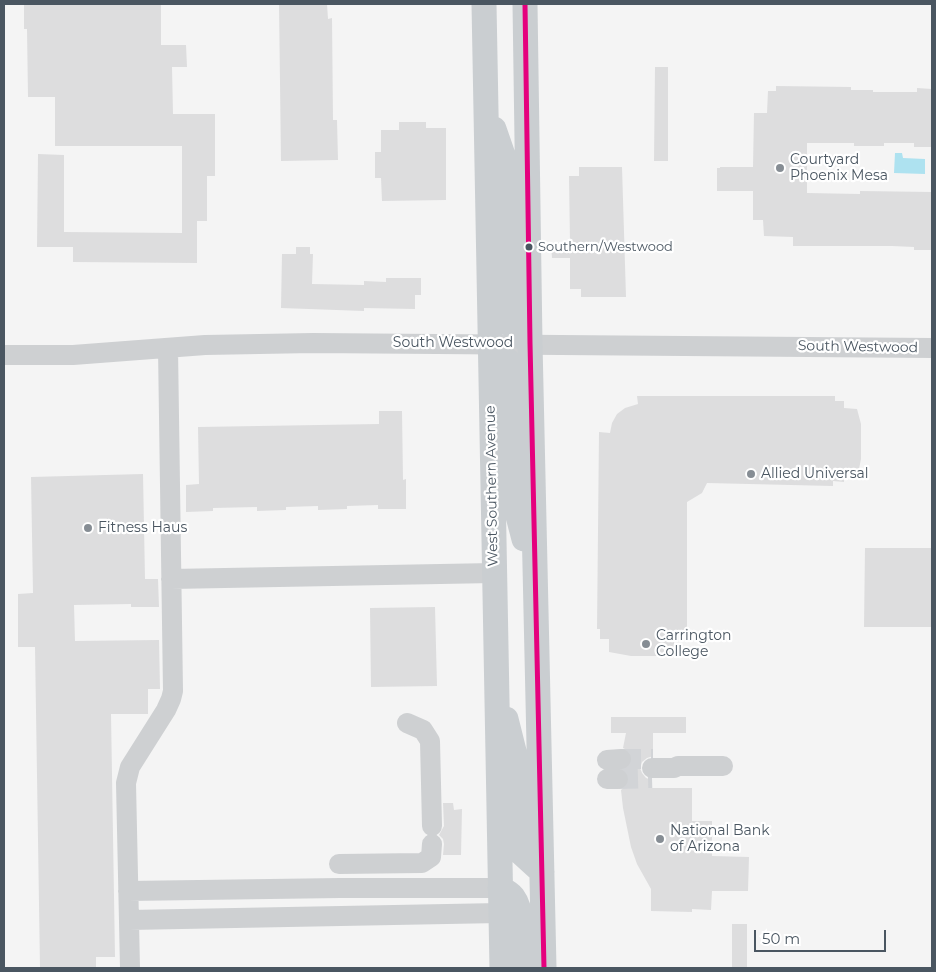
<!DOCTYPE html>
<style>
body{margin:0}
#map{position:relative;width:936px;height:972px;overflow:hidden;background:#f4f4f4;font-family:Montserrat,sans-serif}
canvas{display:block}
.frame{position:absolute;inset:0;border:5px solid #4a5661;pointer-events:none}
.scale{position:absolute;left:754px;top:930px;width:132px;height:22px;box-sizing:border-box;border:2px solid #4a5661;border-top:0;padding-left:6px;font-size:15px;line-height:18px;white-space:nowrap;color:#4a5661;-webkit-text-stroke:4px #fff;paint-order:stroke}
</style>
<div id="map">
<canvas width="936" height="972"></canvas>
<div class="frame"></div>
<div class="scale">50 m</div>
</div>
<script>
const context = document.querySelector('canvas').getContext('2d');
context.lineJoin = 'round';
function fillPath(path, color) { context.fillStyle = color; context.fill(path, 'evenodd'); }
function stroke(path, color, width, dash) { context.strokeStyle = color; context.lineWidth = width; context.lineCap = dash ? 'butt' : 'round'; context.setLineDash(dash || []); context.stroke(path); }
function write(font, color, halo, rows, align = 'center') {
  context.font = font + ' Montserrat,sans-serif'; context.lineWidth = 4.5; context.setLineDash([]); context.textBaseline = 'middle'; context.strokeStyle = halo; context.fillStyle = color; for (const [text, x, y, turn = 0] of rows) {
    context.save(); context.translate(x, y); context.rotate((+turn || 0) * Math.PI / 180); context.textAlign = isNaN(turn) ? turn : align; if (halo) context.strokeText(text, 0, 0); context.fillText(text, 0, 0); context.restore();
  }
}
const water = new Path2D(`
 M 895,153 L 902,153 L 903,158 L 925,159 L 925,174 L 894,173 Z`);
const building = new Path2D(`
 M 24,4 L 161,4 L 161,45 L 186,45 L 187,67 L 172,67 L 173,114 L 215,114 L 215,176 L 207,176 L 207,221 L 197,221 L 197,263 L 73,262 L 73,247 L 37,247 L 38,154 L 64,155 L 64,232 L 182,233 L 182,146 L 55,146 L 55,97 L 28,97 L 27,29 L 24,29 Z
 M 279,4 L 327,4 L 328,19 L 332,18 L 333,120 L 337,120 L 338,160 L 281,161 Z
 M 655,67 L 668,67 L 668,161 L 654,161 Z
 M 776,86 L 851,87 L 851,90 L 873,90 L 873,92 L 917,92 L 917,88 L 932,89 L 932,147 L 914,147 L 914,143 L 884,143 L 884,146 L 854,146 L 854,143 L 807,143 L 807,193 L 860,194 L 860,191 L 932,192 L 932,250 L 914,250 L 914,247 L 892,246 L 793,246 L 793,237 L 764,236 L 763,220 L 753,220 L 753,191 L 717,191 L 717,168 L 720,168 L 720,167 L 753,167 L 754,113 L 767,113 L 768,91 L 776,91 Z
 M 399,122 L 426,122 L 426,128 L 446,128 L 446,200 L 382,201 L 381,178 L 375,178 L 375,152 L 381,152 L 381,130 L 399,130 Z
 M 579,167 L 622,167 L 626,297 L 581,297 L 581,289 L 570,289 L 570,258 L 552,258 L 551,243 L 570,242 L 569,176 L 579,176 Z
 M 296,247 L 310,247 L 310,254 L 313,254 L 312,284 L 364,285 L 364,281 L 386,282 L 386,278 L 421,278 L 421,295 L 415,295 L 415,309 L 364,308 L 364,311 L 281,308 L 282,254 L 296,254 Z
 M 637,396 L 835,396 L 835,401 L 844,401 L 844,408 L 857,409 L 861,424 L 861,459 L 858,474 L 844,473 L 844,482 L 833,481 L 833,486 L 707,483 L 702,493 L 687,502 L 687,630 L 684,630 L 684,640 L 674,640 L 674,653 L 659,656 L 631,656 L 609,652 L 609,639 L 600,639 L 600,629 L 597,629 L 599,432 L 610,433 L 612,423 L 617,414 L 625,408 L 638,404 Z
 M 379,411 L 402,411 L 403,480 L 406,479 L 406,509 L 378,509 L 378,505 L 347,506 L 347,509 L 318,510 L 318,506 L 286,507 L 286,510 L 257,511 L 257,507 L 213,508 L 213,511 L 186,512 L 186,485 L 199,484 L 198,427 L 379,424 Z
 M 143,474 L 145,579 L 158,579 L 159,607 L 131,607 L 131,604 L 74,605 L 75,641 L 159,640 L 160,689 L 148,689 L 148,714 L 111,714 L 115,957 L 96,957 L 96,968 L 40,968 L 35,647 L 18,647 L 18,594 L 33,593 L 31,477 Z
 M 865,548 L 932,548 L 932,627 L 864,627 Z
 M 435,607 L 437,686 L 371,687 L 370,608 Z
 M 611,717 L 686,717 L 686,733 L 653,733 L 653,756 L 647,758 L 642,762 L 640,768 L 642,773 L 646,778 L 652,780 L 652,788 L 692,788 L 692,821 L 712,821 L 712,856 L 749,857 L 748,891 L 712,891 L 711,910 L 692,909 L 692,912 L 651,911 L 651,889 L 637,864 L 631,847 L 623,808 L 621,790 L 628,784 L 630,779 L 625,770 L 631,765 L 633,758 L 631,752 L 623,748 L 626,733 L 611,733 Z
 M 443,803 L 453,803 L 454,810 L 462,809 L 461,855 L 443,855 L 444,844 L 443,839 L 439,835 L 444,826 Z
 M 732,924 L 747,924 L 747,968 L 732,968 Z`);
const minorTunnel = new Path2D(`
 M 621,759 L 653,759
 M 618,779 L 652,778`);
const minor = new Path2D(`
 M 4,355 L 73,355 L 205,345 L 313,343 L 932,348
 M 171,579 L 494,573
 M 407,723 L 423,730 L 430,741 L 432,826
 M 607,760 L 621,759
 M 652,768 L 674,768 L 678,766 L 723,766
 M 607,779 L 618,779
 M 339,864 L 422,863 L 431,857 L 432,844
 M 128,891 L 340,888 L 500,888
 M 129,920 L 500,913
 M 130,968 L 126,783 L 130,767 L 166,710 L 171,699 L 173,691 L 168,348`);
const major = new Path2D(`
 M 484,4 L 502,968
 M 525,4 L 530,343 L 544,968
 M 494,129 L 503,155 L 507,174 L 510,322 L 517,333 L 530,343
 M 490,344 L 509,362 L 512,371 L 514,491 L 517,512 L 524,539
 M 506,719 L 516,759 L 520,852 L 542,872
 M 500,888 C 504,890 510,893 513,897 C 525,913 522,948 522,968`);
const bus1 = new Path2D(`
 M 525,4 L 530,343 L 544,968`);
const markers = [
 [780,168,5,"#868d94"],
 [529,247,4.5,"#4a5661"],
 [751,474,5,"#868d94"],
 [88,528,5,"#868d94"],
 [646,644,5,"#868d94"],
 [660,839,5,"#868d94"]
];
const busNames = [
 ["Southern/Westwood",538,247]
];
const poiNames = [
 ["Courtyard",790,160],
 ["Phoenix Mesa",790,176],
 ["Allied Universal",761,474],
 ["Fitness Haus",98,528],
 ["Carrington",656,636],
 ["College",656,652],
 ["National Bank",670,831],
 ["of Arizona",670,847]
];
const streetNames = [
 ["South Westwood",453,343],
 ["South Westwood",858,347,1],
 ["West Southern Avenue",492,486,-91]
];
fillPath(water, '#aee2f0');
fillPath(building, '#ddddde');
stroke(minorTunnel, '#d2d4d7', 20, [20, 10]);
stroke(minor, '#ced0d2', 20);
stroke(major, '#caced1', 25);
stroke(bus1, '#e5007d', 5);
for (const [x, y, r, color] of markers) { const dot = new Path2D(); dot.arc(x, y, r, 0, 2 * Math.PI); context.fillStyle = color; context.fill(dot); stroke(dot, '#fff', 2); }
write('13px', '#4a5661', '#fff', busNames, 'left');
write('14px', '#4a5661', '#fff', poiNames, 'left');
write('14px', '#4a5661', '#fff', streetNames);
</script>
